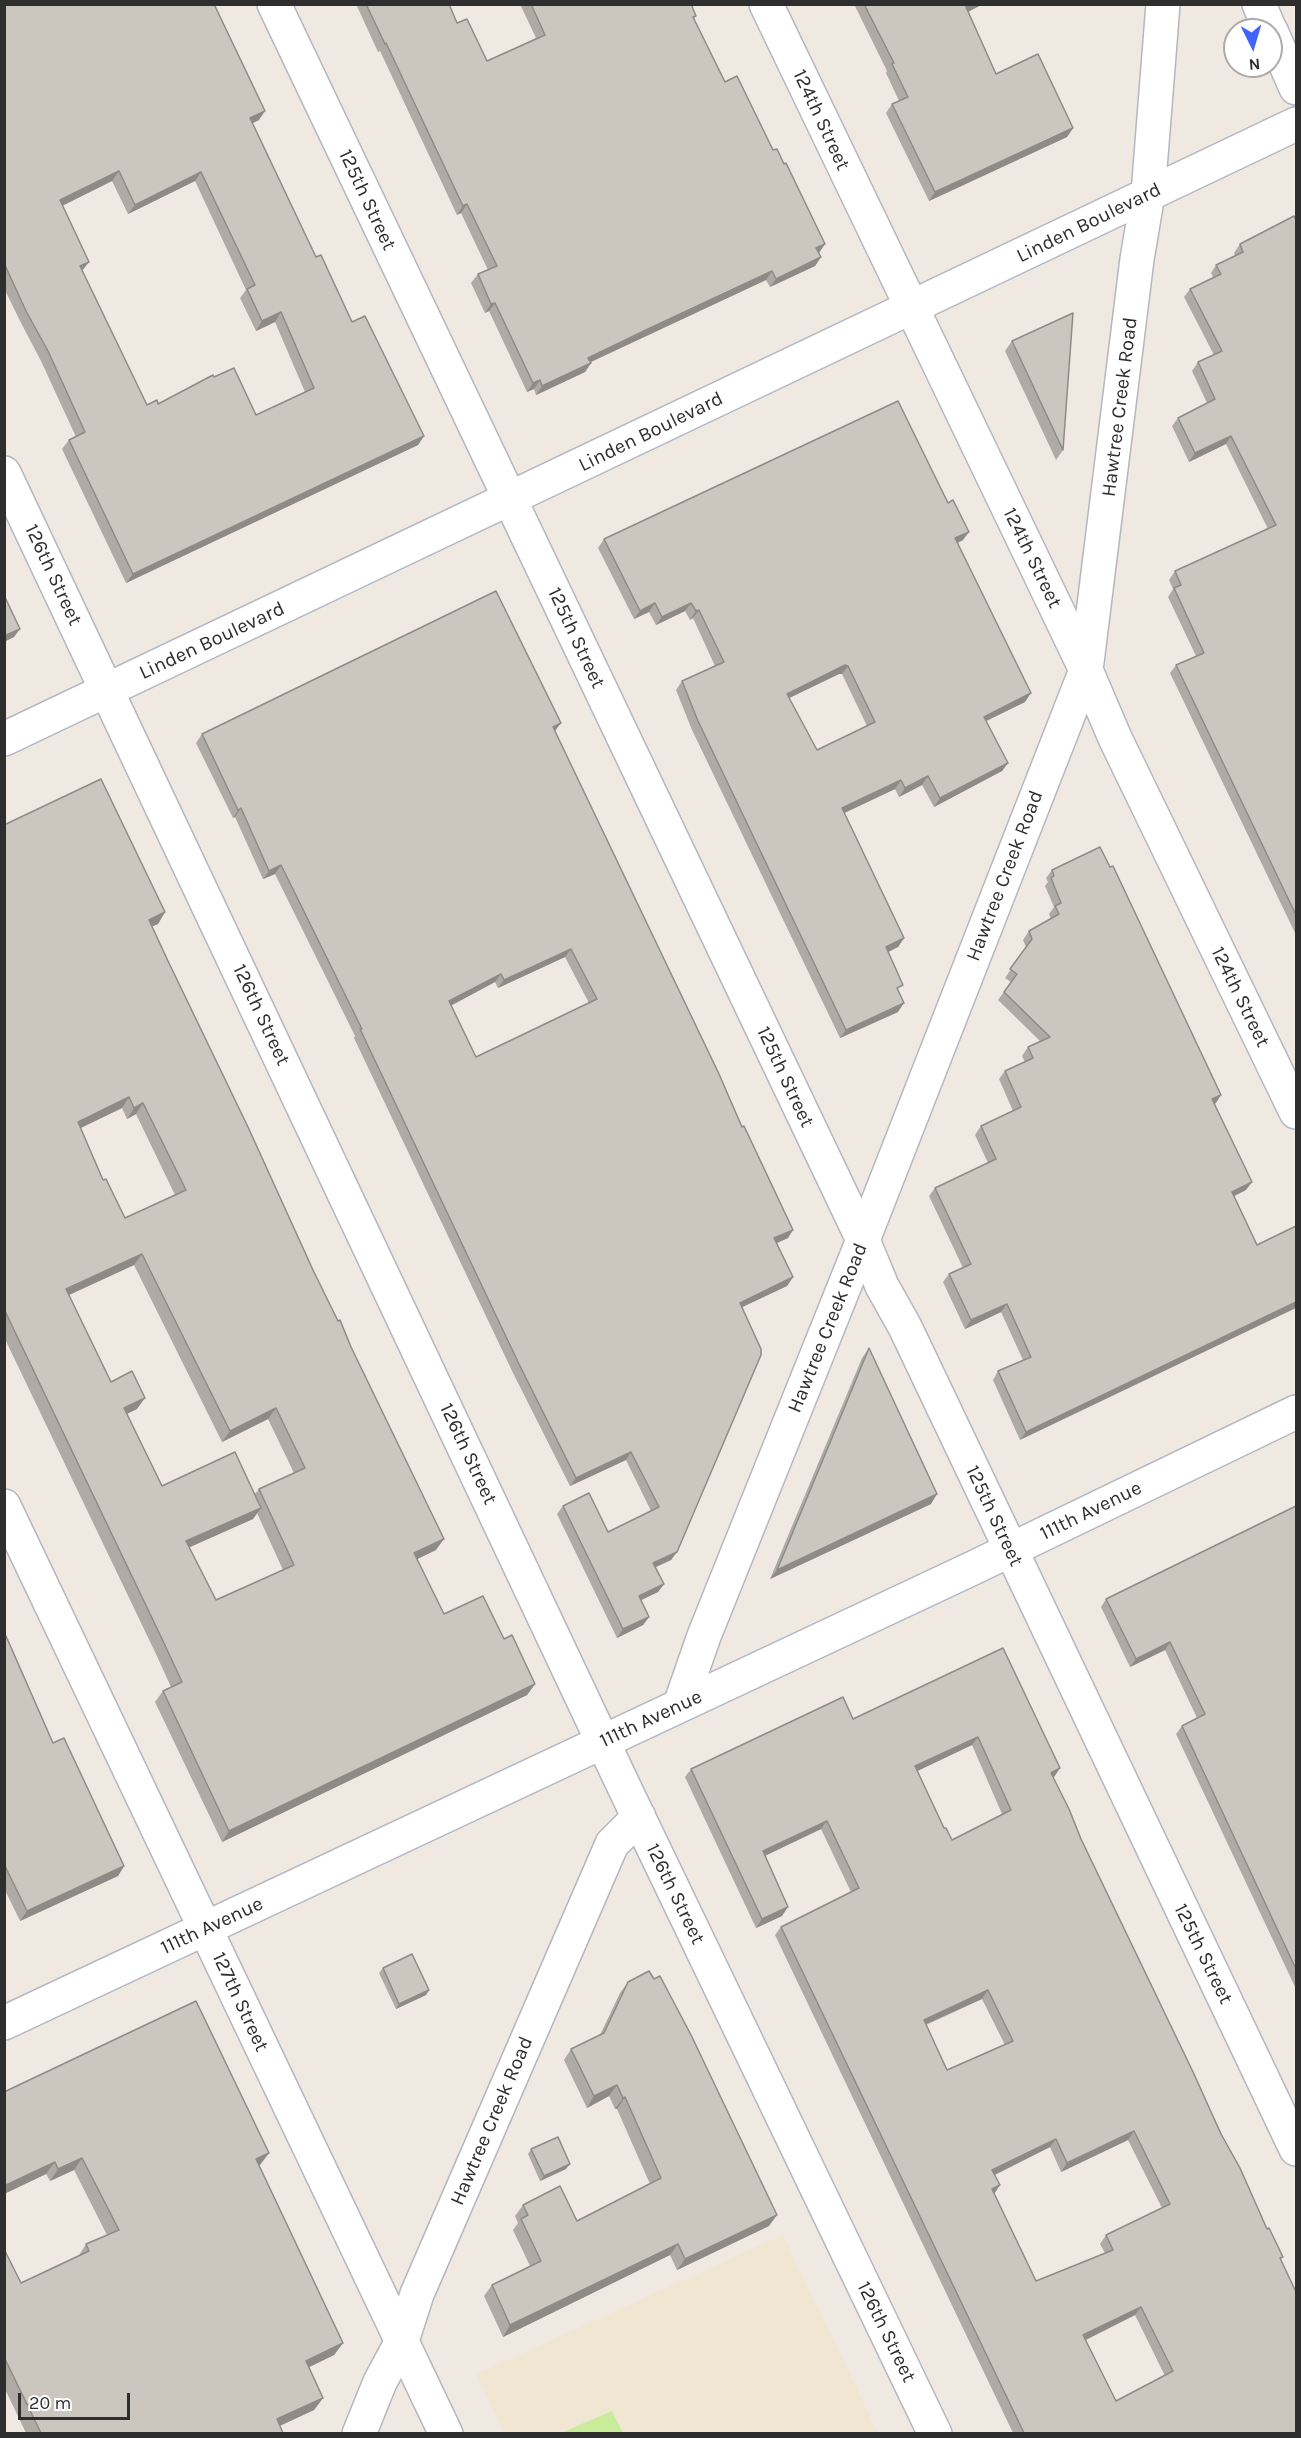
<!DOCTYPE html>
<style>
body{margin:0}
#map{position:relative;width:1301px;height:2438px;overflow:hidden;background:#efe9e1;font-family:Karla,sans-serif}
canvas{display:block}
.frame{position:absolute;inset:0;border:6px solid #2e2e2e;pointer-events:none}
.north{position:absolute;left:1223px;top:18px;width:60px;height:60px;box-sizing:border-box;background:#fff;border:2px solid #ababab;border-radius:50%;rotate:175deg;font-size:16px;font-weight:700;line-height:24px;text-align:center;color:#2e2e2e}
.north::after{content:'';display:block;margin:auto;width:21px;height:27px;background:#4264fb;clip-path:polygon(50% 0,100% 100%,50% 72%,0 100%)}
.scale{position:absolute;left:18px;top:2393px;width:112px;height:27px;box-sizing:border-box;border:3px solid #2e2e2e;border-top:0;padding-left:8px;font-size:18px;line-height:21px;white-space:nowrap;color:#2e2e2e;-webkit-text-stroke:4px #fff;paint-order:stroke}
</style>
<div id="map">
<canvas width="1301" height="2438"></canvas>
<div class="frame"></div>
<div class="north">N</div>
<div class="scale">20 m</div>
</div>
<script>
const context = document.querySelector('canvas').getContext('2d');
context.lineJoin = 'round';
function fillPath(path, color) { context.fillStyle = color; context.fill(path, 'evenodd'); }
function stroke(path, color, width, dash) { context.strokeStyle = color; context.lineWidth = width; context.lineCap = dash ? 'butt' : 'round'; context.setLineDash(dash || []); context.stroke(path); }
function write(font, color, halo, rows, align = 'center') {
  context.font = font + ' Karla,sans-serif'; context.lineWidth = 4.5; context.setLineDash([]); context.textBaseline = 'middle'; context.strokeStyle = halo; context.fillStyle = color; for (const [text, x, y, turn = 0] of rows) {
    context.save(); context.translate(x, y); context.rotate((+turn || 0) * Math.PI / 180); context.textAlign = isNaN(turn) ? turn : align; if (halo) context.strokeText(text, 0, 0); context.fillText(text, 0, 0); context.restore();
  }
}
const education = new Path2D(`
 M 783,2235 L 878,2433 L 504,2433 L 477,2374 Z`);
const pitch = new Path2D(`
 M 612,2411 L 623,2433 L 561,2433 Z`);
const minor = new Path2D(`
 M 274,4 L 863,1240 L 882,1286 L 905,1327 L 1296,2149
 M 766,4 L 1086,670 L 1115,738 L 1296,1112
 M 1259,4 L 1270,30
 M 1271,31 L 1296,88
 M 4,473 L 626,1791 L 935,2434
 M 4,1506 L 446,2434
 M 680,1705 L 704,1636 L 863,1240 L 1086,670 L 1137,259 L 1148,194 L 1163,4
 M 4,2023 L 973,1568 L 1296,1412
 M 359,2434 L 380,2382 L 402,2341 L 417,2294 L 612,1844 L 639,1817`);
const secondary = new Path2D(`
 M 4,739 L 1296,124`);
const wall = new Path2D(`
 M 4,4 L 259,120 L 252,123 L 316,257 L 352,322 L 424,436 L 418,445 L 126,583 L 62,449 L 69,440 L 76,437 L 41,361 L 20,321 L 4,288 ZM 112,181 L 128,214 L 195,181 L 246,290 L 240,298 L 256,331 L 275,322 L 305,392 L 256,415 L 214,377 L 158,404 L 147,405 L 82,272 L 63,205 Z
 M 356,4 L 449,4 L 457,23 L 487,61 L 536,38 L 520,4 L 691,4 L 696,16 L 694,19 L 725,82 L 821,257 L 815,266 L 770,287 L 766,280 L 591,362 L 591,363 L 585,372 L 536,395 L 534,389 L 527,392 L 489,311 L 485,313 L 471,283 L 478,274 L 488,270 L 461,213 L 457,215 L 380,51 L 378,52 Z
 M 854,4 L 983,4 L 968,12 L 996,74 L 1073,128 L 1067,137 L 929,201 L 886,113 L 892,104 L 899,101 L 886,73 L 887,71 Z
 M 1296,220 L 1296,935 L 1170,673 L 1176,665 L 1196,656 L 1168,597 L 1173,589 L 1169,580 L 1175,571 L 1268,529 L 1226,444 L 1189,462 L 1172,426 L 1178,418 L 1207,403 L 1192,371 L 1198,362 L 1214,355 L 1184,297 L 1190,289 L 1213,277 L 1211,273 L 1216,265 L 1235,256 L 1234,253 L 1240,244 Z
 M 1012,341 L 1063,450 L 1056,460 L 1005,351 Z
 M 604,539 L 963,540 L 958,543 L 1025,702 L 986,721 L 1008,763 L 1002,771 L 934,807 L 922,785 L 899,797 L 895,789 L 844,813 L 904,938 L 898,947 L 888,952 L 899,992 L 898,1012 L 840,1038 L 692,730 L 676,690 L 682,681 L 715,666 L 693,618 L 690,620 L 685,611 L 656,625 L 649,612 L 634,619 L 598,548 ZM 839,674 L 842,674 L 867,726 L 817,750 L 789,698 Z
 M 555,731 L 788,1238 L 777,1243 L 793,1277 L 787,1286 L 742,1307 L 671,1560 L 656,1567 L 664,1584 L 658,1592 L 641,1600 L 649,1617 L 643,1625 L 617,1638 L 557,1514 L 563,1506 L 608,1532 L 651,1511 L 626,1460 L 570,1486 L 513,1373 L 354,1038 L 355,1036 L 275,874 L 263,879 L 235,817 L 233,818 L 196,743 L 202,734 ZM 565,957 L 589,1003 L 476,1057 L 451,1005 L 495,982 L 498,988 Z
 M 4,825 L 165,912 L 158,924 L 152,926 L 168,961 L 313,1270 L 351,1347 L 436,1550 L 417,1559 L 444,1614 L 504,1639 L 535,1684 L 527,1695 L 222,1842 L 155,1702 L 163,1691 L 171,1687 L 155,1652 L 4,1337 ZM 122,1108 L 127,1119 L 136,1114 L 175,1195 L 125,1218 L 103,1180 L 81,1128 ZM 134,1265 L 222,1442 L 268,1419 L 294,1473 L 259,1489 L 255,1494 L 162,1486 L 127,1414 L 137,1409 L 111,1382 L 69,1295 ZM 257,1513 L 283,1570 L 216,1600 L 189,1547 L 253,1519 Z
 M 1052,870 L 1216,1103 L 1214,1104 L 1246,1190 L 1234,1196 L 1020,1440 L 993,1380 L 998,1371 L 1023,1360 L 1001,1312 L 965,1329 L 943,1282 L 949,1274 L 963,1268 L 929,1196 L 935,1188 L 988,1163 L 975,1135 L 981,1126 L 1013,1111 L 999,1079 L 1005,1071 L 1025,1062 L 1022,1056 L 1028,1047 L 1040,1041 L 998,1000 L 1011,982 L 1005,978 L 1026,947 L 1023,940 L 1029,931 L 1051,919 L 1049,914 L 1054,907 L 1045,886 L 1048,882 L 1046,878 Z
 M 869,1348 L 931,1504 L 770,1579 L 862,1358 Z
 M 1296,1506 L 1296,1989 L 1176,1734 L 1182,1726 L 1197,1718 L 1165,1650 L 1130,1667 L 1101,1607 L 1106,1599 Z
 M 4,1636 L 53,1743 L 124,1866 L 118,1876 L 20,1921 L 4,1888 Z
 M 1003,1648 L 1060,1768 L 1053,1778 L 1081,1839 L 1267,2229 L 1283,2257 L 1281,2259 L 1296,2433 L 1013,2433 L 775,1935 L 781,1927 L 851,1892 L 821,1829 L 765,1856 L 782,1916 L 756,1928 L 685,1777 L 691,1769 L 853,1719 ZM 972,1745 L 1002,1814 L 952,1840 L 944,1828 L 917,1771 ZM 982,1999 L 1005,2045 L 947,2070 L 926,2025 ZM 1128,2140 L 1162,2208 L 1106,2235 L 1100,2244 L 1105,2253 L 1036,2281 L 994,2194 L 1000,2185 L 995,2175 L 1050,2147 L 1061,2172 ZM 1135,2315 L 1165,2376 L 1116,2401 L 1086,2340 Z
 M 383,1968 L 429,1990 L 426,1995 L 396,2009 L 379,1973 Z
 M 628,1982 L 769,2226 L 677,2270 L 670,2255 L 503,2337 L 484,2296 L 492,2285 L 530,2266 L 513,2230 L 518,2223 L 515,2216 L 523,2205 L 577,2221 L 650,2184 L 617,2109 L 615,2109 L 609,2096 L 587,2108 L 564,2060 L 571,2049 L 600,2035 L 620,1993 Z
 M 4,2092 L 269,2153 L 259,2165 L 343,2343 L 334,2355 L 309,2367 L 323,2398 L 314,2410 L 280,2426 L 283,2433 L 26,2433 L 4,2387 L 4,2249 L 21,2283 L 78,2257 L 86,2244 L 107,2235 L 74,2170 L 50,2181 L 46,2174 L 4,2194 Z
 M 531,2149 L 566,2169 L 540,2181 L 528,2154 Z`);
const shadedWall = new Path2D(`
 M 972,4 L 983,4 L 960,16 L 966,7 Z
 M 265,111 L 259,120 L 243,128 L 250,118 Z
 M 1073,128 L 1067,137 L 929,201 L 935,192 Z
 M 119,171 L 112,181 L 54,210 L 60,200 Z
 M 201,172 L 195,181 L 128,214 L 135,205 Z
 M 467,204 L 461,213 L 457,215 L 463,206 Z
 M 825,244 L 819,253 L 810,257 L 816,248 Z
 M 821,257 L 815,266 L 770,287 L 776,279 Z
 M 89,262 L 82,271 L 80,266 Z
 M 772,271 L 766,280 L 582,366 L 588,358 Z
 M 495,303 L 489,311 L 485,313 L 491,304 Z
 M 281,312 L 275,322 L 256,331 L 262,321 Z
 M 591,363 L 585,372 L 536,395 L 542,386 Z
 M 540,380 L 534,389 L 527,392 L 533,383 Z
 M 424,436 L 418,445 L 126,583 L 133,574 Z
 M 1231,436 L 1226,444 L 1189,462 L 1195,453 Z
 M 969,532 L 963,540 L 949,547 L 955,538 Z
 M 655,603 L 649,612 L 634,619 L 640,611 Z
 M 691,603 L 685,611 L 656,625 L 662,617 Z
 M 699,610 L 693,618 L 690,620 L 696,611 Z
 M 20,629 L 14,637 L 4,642 L 4,636 Z
 M 845,665 L 848,666 L 842,674 L 839,674 L 781,702 L 787,694 Z
 M 1031,693 L 1025,702 L 978,725 L 984,717 Z
 M 561,723 L 555,731 L 553,727 Z
 M 1008,763 L 1002,771 L 934,807 L 940,798 Z
 M 928,776 L 922,785 L 899,797 L 905,788 Z
 M 901,780 L 895,789 L 836,817 L 842,808 Z
 M 241,808 L 235,817 L 233,818 L 238,810 Z
 M 281,865 L 275,874 L 263,879 L 269,871 Z
 M 165,912 L 158,924 L 142,931 L 149,920 Z
 M 904,938 L 898,947 L 880,956 L 886,947 Z
 M 571,949 L 565,957 L 498,988 L 504,980 Z
 M 501,974 L 495,982 L 443,1010 L 449,1001 Z
 M 904,1003 L 898,1012 L 840,1038 L 846,1030 Z
 M 1221,1095 L 1216,1103 L 1206,1107 L 1212,1099 Z
 M 129,1097 L 122,1108 L 70,1133 L 78,1122 Z
 M 143,1103 L 136,1114 L 127,1119 L 134,1108 Z
 M 1252,1182 L 1246,1190 L 1226,1200 L 1232,1192 Z
 M 793,1230 L 788,1238 L 768,1247 L 774,1238 Z
 M 142,1254 L 134,1265 L 58,1300 L 66,1289 Z
 M 793,1277 L 787,1286 L 734,1311 L 740,1303 Z
 M 1296,1302 L 1296,1308 L 1020,1440 L 1026,1432 Z
 M 1007,1304 L 1001,1312 L 965,1329 L 971,1320 Z
 M 145,1398 L 137,1409 L 116,1419 L 124,1408 Z
 M 276,1408 L 268,1419 L 222,1442 L 230,1431 Z
 M 631,1452 L 626,1460 L 570,1486 L 576,1478 Z
 M 937,1494 L 931,1504 L 770,1579 L 777,1570 Z
 M 261,1508 L 253,1519 L 179,1552 L 186,1541 Z
 M 444,1539 L 436,1550 L 407,1564 L 414,1553 Z
 M 677,1552 L 671,1560 L 647,1571 L 653,1563 Z
 M 664,1584 L 658,1592 L 633,1604 L 639,1596 Z
 M 649,1617 L 643,1625 L 617,1638 L 623,1629 Z
 M 1170,1642 L 1165,1650 L 1130,1667 L 1136,1659 Z
 M 535,1684 L 527,1695 L 222,1842 L 229,1831 Z
 M 978,1737 L 972,1745 L 909,1775 L 915,1766 Z
 M 1060,1768 L 1054,1777 L 1045,1782 L 1051,1773 Z
 M 827,1821 L 821,1829 L 756,1860 L 763,1851 Z
 M 124,1866 L 118,1876 L 20,1921 L 27,1911 Z
 M 788,1907 L 782,1916 L 756,1928 L 762,1919 Z
 M 429,1990 L 426,1995 L 396,2009 L 399,2004 Z
 M 988,1990 L 982,1999 L 917,2028 L 924,2020 Z
 M 617,2085 L 609,2096 L 587,2108 L 594,2096 Z
 M 625,2097 L 617,2109 L 615,2109 L 623,2098 Z
 M 1134,2131 L 1128,2140 L 1061,2172 L 1067,2163 Z
 M 1056,2139 L 1050,2147 L 986,2179 L 992,2170 Z
 M 269,2153 L 260,2165 L 247,2171 L 256,2159 Z
 M 82,2158 L 74,2170 L 50,2181 L 58,2169 Z
 M 55,2162 L 46,2174 L 4,2194 L 4,2186 Z
 M 570,2164 L 566,2169 L 540,2181 L 544,2176 Z
 M 1000,2185 L 994,2194 L 992,2189 Z
 M 777,2215 L 769,2226 L 677,2270 L 685,2259 Z
 M 678,2244 L 670,2255 L 503,2337 L 510,2325 Z
 M 1141,2307 L 1135,2315 L 1077,2344 L 1083,2335 Z
 M 343,2343 L 334,2355 L 297,2373 L 306,2361 Z
 M 323,2398 L 314,2410 L 268,2431 L 277,2419 Z`);
const building = new Path2D(`
 M 4,4 L 214,4 L 265,111 L 250,118 L 316,257 L 321,255 L 352,322 L 365,316 L 424,436 L 133,574 L 69,440 L 85,432 L 48,351 L 26,311 L 4,263 ZM 119,171 L 135,205 L 201,172 L 255,285 L 247,289 L 262,321 L 281,312 L 314,388 L 256,415 L 234,368 L 214,377 L 213,375 L 158,404 L 157,400 L 147,405 L 80,266 L 89,262 L 60,200 Z
 M 366,4 L 449,4 L 457,23 L 467,19 L 487,61 L 545,35 L 531,4 L 691,4 L 696,16 L 693,17 L 725,82 L 737,76 L 773,150 L 777,149 L 784,164 L 786,163 L 825,244 L 816,248 L 821,257 L 776,279 L 772,271 L 648,329 L 588,358 L 591,363 L 542,386 L 540,380 L 533,383 L 495,303 L 491,304 L 478,274 L 497,266 L 467,204 L 463,206 L 386,43 L 385,44 Z
 M 864,4 L 972,4 L 966,7 L 996,74 L 1038,54 L 1073,128 L 935,192 L 892,104 L 908,97 L 892,64 L 894,63 Z
 M 1294,216 L 1296,220 L 1296,915 L 1176,665 L 1204,653 L 1174,588 L 1181,585 L 1175,571 L 1276,525 L 1231,436 L 1195,453 L 1178,418 L 1215,399 L 1198,362 L 1222,351 L 1190,289 L 1221,274 L 1216,265 L 1243,252 L 1240,244 Z
 M 1073,313 L 1063,450 L 1012,341 Z
 M 898,401 L 948,503 L 953,500 L 969,532 L 955,538 L 1031,693 L 984,717 L 1008,763 L 940,798 L 928,776 L 905,788 L 901,780 L 842,808 L 904,938 L 886,947 L 903,985 L 897,988 L 904,1003 L 846,1030 L 698,721 L 682,681 L 724,662 L 699,610 L 696,611 L 691,603 L 662,617 L 655,603 L 640,611 L 604,539 ZM 845,665 L 848,666 L 875,722 L 817,750 L 787,694 Z
 M 496,591 L 561,723 L 553,727 L 719,1074 L 742,1127 L 744,1126 L 793,1230 L 774,1238 L 793,1277 L 740,1303 L 761,1349 L 761,1355 L 677,1552 L 653,1563 L 664,1584 L 639,1596 L 649,1617 L 623,1629 L 563,1506 L 589,1493 L 608,1532 L 659,1507 L 631,1452 L 576,1478 L 519,1364 L 360,1029 L 362,1029 L 281,865 L 269,871 L 241,808 L 238,810 L 202,734 ZM 571,949 L 597,999 L 476,1057 L 449,1001 L 501,974 L 504,980 Z
 M 4,595 L 20,629 L 4,636 Z
 M 101,779 L 165,912 L 149,920 L 168,961 L 248,1127 L 313,1270 L 338,1321 L 340,1320 L 351,1347 L 444,1539 L 414,1553 L 444,1614 L 483,1596 L 504,1639 L 512,1635 L 535,1684 L 229,1831 L 163,1691 L 182,1682 L 163,1641 L 4,1309 L 4,825 ZM 129,1097 L 134,1108 L 143,1103 L 186,1190 L 125,1218 L 106,1179 L 103,1180 L 78,1122 ZM 142,1254 L 230,1431 L 276,1408 L 305,1468 L 259,1489 L 294,1565 L 216,1600 L 186,1541 L 261,1508 L 235,1452 L 162,1486 L 124,1408 L 145,1398 L 132,1371 L 111,1382 L 66,1289 Z
 M 1100,847 L 1110,867 L 1113,866 L 1221,1095 L 1212,1099 L 1252,1182 L 1232,1192 L 1257,1245 L 1296,1226 L 1296,1302 L 1026,1432 L 998,1371 L 1031,1357 L 1007,1304 L 971,1320 L 949,1274 L 971,1264 L 935,1188 L 996,1159 L 981,1126 L 1021,1107 L 1005,1071 L 1033,1058 L 1028,1047 L 1050,1037 L 1004,992 L 1017,974 L 1010,969 L 1032,939 L 1029,931 L 1059,914 L 1055,906 L 1061,903 L 1051,878 L 1054,876 L 1052,870 Z
 M 869,1348 L 937,1494 L 777,1570 L 834,1433 Z
 M 1296,1506 L 1296,1969 L 1182,1726 L 1205,1714 L 1170,1642 L 1136,1659 L 1106,1599 Z
 M 4,1636 L 6,1636 L 53,1743 L 64,1738 L 124,1866 L 27,1911 L 4,1864 Z
 M 1003,1648 L 1060,1768 L 1051,1773 L 1069,1809 L 1081,1839 L 1194,2074 L 1221,2134 L 1240,2168 L 1267,2229 L 1269,2228 L 1283,2257 L 1280,2258 L 1296,2292 L 1296,2433 L 1024,2433 L 781,1927 L 859,1888 L 827,1821 L 763,1851 L 788,1907 L 762,1919 L 691,1769 L 843,1697 L 853,1719 ZM 978,1737 L 1011,1810 L 952,1840 L 946,1828 L 944,1828 L 915,1766 ZM 988,1990 L 1013,2041 L 947,2070 L 924,2020 ZM 1134,2131 L 1170,2204 L 1106,2235 L 1113,2250 L 1036,2281 L 992,2189 L 1000,2185 L 992,2170 L 1056,2139 L 1067,2163 ZM 1141,2307 L 1173,2371 L 1116,2401 L 1083,2335 Z
 M 412,1954 L 429,1990 L 399,2004 L 383,1968 Z
 M 649,1971 L 654,1979 L 660,1976 L 691,2035 L 777,2215 L 685,2259 L 678,2244 L 510,2325 L 492,2285 L 541,2261 L 521,2219 L 528,2215 L 523,2205 L 560,2186 L 577,2221 L 661,2178 L 625,2097 L 623,2098 L 617,2085 L 594,2096 L 571,2049 L 604,2033 L 628,1982 Z
 M 196,2001 L 269,2153 L 256,2159 L 343,2343 L 306,2361 L 323,2398 L 277,2419 L 283,2433 L 41,2433 L 4,2357 L 4,2249 L 21,2283 L 89,2251 L 86,2244 L 119,2230 L 82,2158 L 58,2169 L 55,2162 L 4,2186 L 4,2092 Z
 M 558,2137 L 570,2164 L 544,2176 L 531,2149 Z`);
const streetNames = [
 ["124th Street",821,120,65],
 ["125th Street",367,200,65],
 ["Linden Boulevard",1089,223,-26],
 ["Hawtree Creek Road",1120,407,-83],
 ["Linden Boulevard",651,432,-26],
 ["124th Street",1032,558,64],
 ["126th Street",53,575,65],
 ["125th Street",576,638,65],
 ["Linden Boulevard",212,641,-25],
 ["Hawtree Creek Road",1005,876,-69],
 ["124th Street",1240,997,64],
 ["126th Street",261,1015,65],
 ["125th Street",785,1077,65],
 ["Hawtree Creek Road",828,1328,-68],
 ["126th Street",468,1454,65],
 ["111th Avenue",1091,1511,-26],
 ["125th Street",994,1516,65],
 ["111th Avenue",651,1719,-25],
 ["126th Street",675,1894,64],
 ["111th Avenue",212,1926,-25],
 ["125th Street",1203,1954,64],
 ["127th Street",240,2002,65],
 ["Hawtree Creek Road",492,2121,-67],
 ["126th Street",886,2332,64]
];
fillPath(education, '#f0e6d1');
fillPath(pitch, '#c9ec9a');
stroke(minor, '#b4b7c1', 36);
stroke(secondary, '#b4b7c1', 36);
stroke(minor, '#fff', 33);
stroke(secondary, '#fff', 33);
fillPath(wall, '#afaba4');
fillPath(shadedWall, '#8e8b86');
fillPath(building, '#cbc7bf');
stroke(building, '#8e8b86', 1.5);
write('20px', '#2e2e2e', '#fff', streetNames);
</script>
